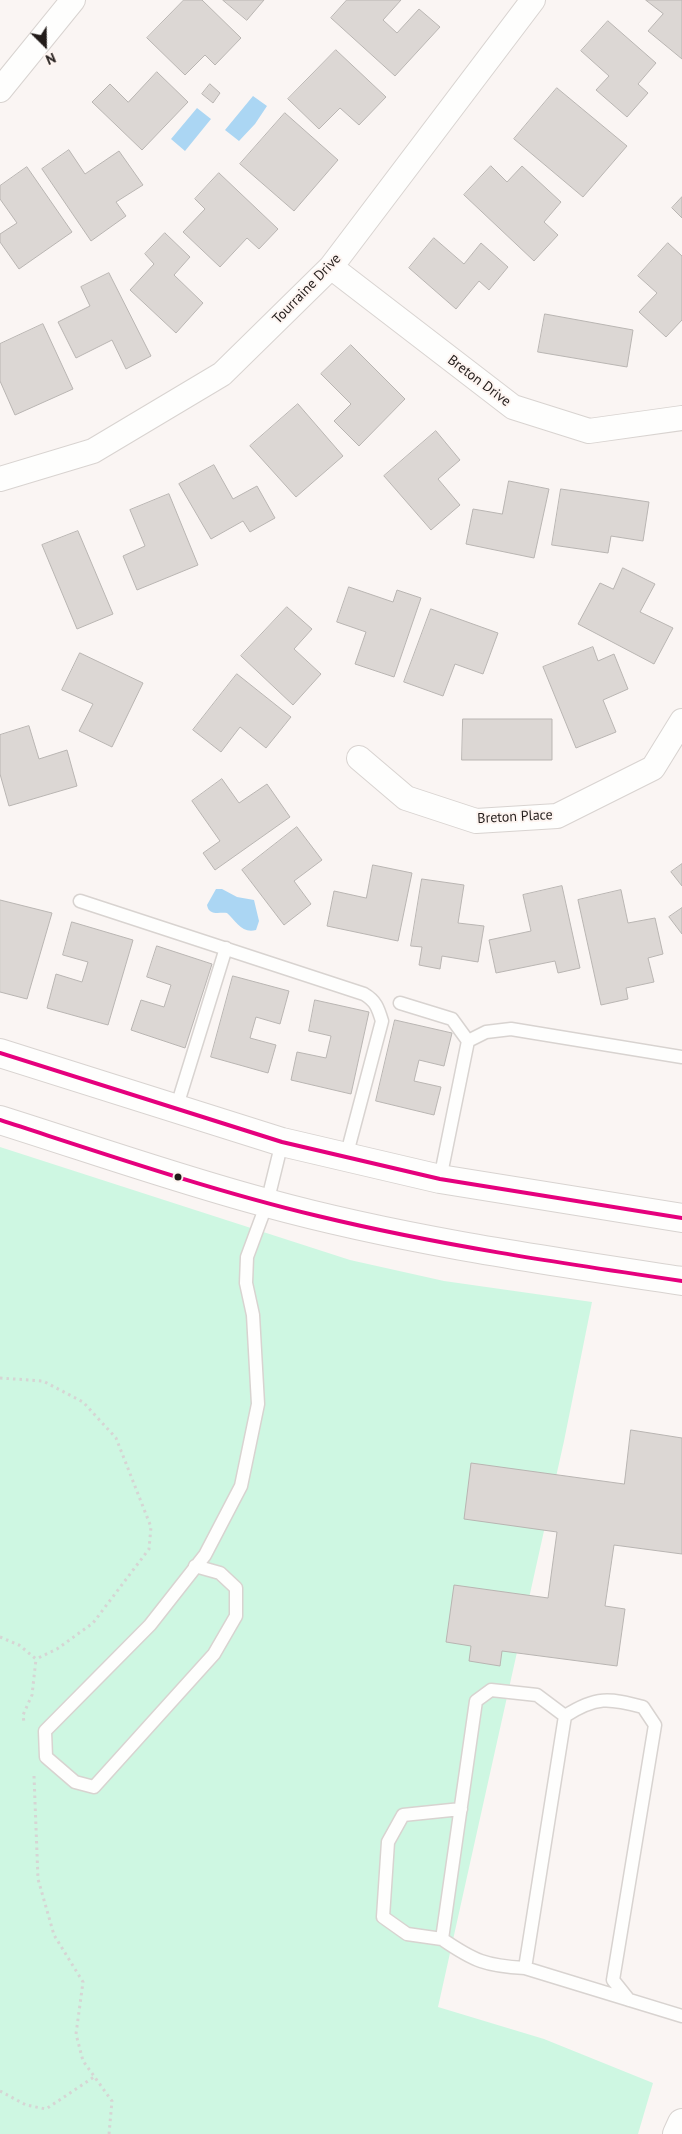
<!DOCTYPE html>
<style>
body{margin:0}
#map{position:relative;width:682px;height:2134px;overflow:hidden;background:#faf5f3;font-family:"PT Sans",sans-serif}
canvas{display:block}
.north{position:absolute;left:20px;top:20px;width:50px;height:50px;-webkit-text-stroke:4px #fdf4f0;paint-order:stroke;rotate:157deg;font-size:14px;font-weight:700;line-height:20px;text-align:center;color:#221c1a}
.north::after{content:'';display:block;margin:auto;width:18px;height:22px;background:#221c1a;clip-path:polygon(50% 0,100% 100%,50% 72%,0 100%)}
</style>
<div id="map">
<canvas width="682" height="2134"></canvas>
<div class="north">N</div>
</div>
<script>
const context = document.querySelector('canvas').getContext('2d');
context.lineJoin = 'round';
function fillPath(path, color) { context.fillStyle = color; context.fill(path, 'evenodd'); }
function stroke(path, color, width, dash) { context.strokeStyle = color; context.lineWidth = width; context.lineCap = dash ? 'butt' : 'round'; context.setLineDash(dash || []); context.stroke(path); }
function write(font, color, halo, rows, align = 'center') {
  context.font = font + ' "PT Sans",sans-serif'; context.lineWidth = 4; context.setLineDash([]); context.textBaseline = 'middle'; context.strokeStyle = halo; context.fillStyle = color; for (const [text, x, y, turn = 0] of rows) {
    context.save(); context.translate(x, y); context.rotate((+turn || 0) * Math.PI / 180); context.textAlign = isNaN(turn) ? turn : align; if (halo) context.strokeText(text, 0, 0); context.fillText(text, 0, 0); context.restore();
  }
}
const green = new Path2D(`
 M 0,1147 L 350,1260 L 444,1281 L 592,1302 L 564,1441 L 438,2007 L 544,2039 L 653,2083 L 638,2134 L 0,2134 Z`);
const water = new Path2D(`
 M 253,96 L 267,106 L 255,124 L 239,141 L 225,130 Z
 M 197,108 L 211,119 L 185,151 L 171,139 Z
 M 216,889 L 222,889 L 237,897 L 254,900 L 259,921 L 256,930 C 242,934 236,921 227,913 C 218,912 209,916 207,905 Z`);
const building = new Path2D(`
 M 184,0 L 202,0 L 241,38 L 215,65 L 205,55 L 185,75 L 147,38 Z
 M 223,0 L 264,0 L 247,20 Z
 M 347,0 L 401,0 L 383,20 L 397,33 L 419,9 L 440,27 L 395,76 L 331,18 Z
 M 646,0 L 682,0 L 682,59 L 648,31 L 663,14 Z
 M 608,21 L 656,63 L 638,84 L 648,93 L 627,117 L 596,90 L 609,76 L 581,51 Z
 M 336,50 L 386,97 L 359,125 L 340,108 L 319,129 L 288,99 Z
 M 157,72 L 188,102 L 142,150 L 92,102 L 110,84 L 128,102 Z
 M 210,84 L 220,93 L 213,103 L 202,94 Z
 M 557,88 L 627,146 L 583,197 L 514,139 Z
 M 285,113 L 338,160 L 294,211 L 240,164 Z
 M 69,150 L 85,174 L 119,151 L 143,185 L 116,202 L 126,216 L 91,241 L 42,169 Z
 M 491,166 L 507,182 L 522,166 L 561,202 L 544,222 L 558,235 L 534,261 L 464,195 Z
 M 27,167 L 72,232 L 19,269 L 0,242 L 0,234 L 17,223 L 0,199 L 0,186 Z
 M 219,173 L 278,229 L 259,249 L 247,238 L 220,267 L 183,232 L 205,209 L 195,199 Z
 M 682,197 L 682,218 L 672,208 Z
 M 165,233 L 190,257 L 174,275 L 203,303 L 176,333 L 130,290 L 154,264 L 145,254 Z
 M 434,238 L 464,264 L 481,243 L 508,267 L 489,290 L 479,281 L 456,309 L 409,268 Z
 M 668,243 L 682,256 L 682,320 L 666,337 L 639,312 L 657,293 L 638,276 Z
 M 109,273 L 151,356 L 126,369 L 112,340 L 76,358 L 58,322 L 90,306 L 81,287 Z
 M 545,314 L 633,330 L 627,367 L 538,352 Z
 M 43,324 L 73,389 L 15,415 L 0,381 L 0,344 Z
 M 351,345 L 405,399 L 359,446 L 334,421 L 351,404 L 321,374 Z
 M 298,404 L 343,456 L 296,497 L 250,446 Z
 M 436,431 L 460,460 L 438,479 L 460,505 L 431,530 L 384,476 Z
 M 214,465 L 233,499 L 257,486 L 275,518 L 250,532 L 243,521 L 211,539 L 179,484 Z
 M 509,481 L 549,489 L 534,558 L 466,544 L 473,509 L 502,514 Z
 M 561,489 L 649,502 L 643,541 L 611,536 L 608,553 L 552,545 Z
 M 169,494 L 198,565 L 137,590 L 123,556 L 145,546 L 130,510 Z
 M 78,531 L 113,614 L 77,629 L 42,545 Z
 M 623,568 L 655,584 L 640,612 L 673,628 L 654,664 L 578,624 L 600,583 L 613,589 Z
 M 349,587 L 393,602 L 397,590 L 421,598 L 394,677 L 355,664 L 366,632 L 337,622 Z
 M 287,607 L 312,629 L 294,649 L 321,674 L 293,705 L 241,656 Z
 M 431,609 L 498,633 L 483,674 L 455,664 L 443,696 L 404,682 Z
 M 593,647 L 598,661 L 614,654 L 628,689 L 603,700 L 616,732 L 576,748 L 543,667 Z
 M 80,653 L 143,683 L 112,747 L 79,731 L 93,704 L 62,690 Z
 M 237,674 L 291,717 L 266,748 L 240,727 L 221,752 L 193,730 Z
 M 463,719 L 552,719 L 552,760 L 462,760 Z
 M 29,726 L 39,759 L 67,750 L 77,786 L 9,806 L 0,774 L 0,735 Z
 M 222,779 L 239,803 L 267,784 L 290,817 L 215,870 L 203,853 L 220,841 L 192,801 Z
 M 297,827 L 322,860 L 294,881 L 311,904 L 284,925 L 242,870 Z
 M 682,864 L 682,886 L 671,872 Z
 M 373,865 L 412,873 L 398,941 L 327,926 L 334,891 L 366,898 Z
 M 422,879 L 464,885 L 458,923 L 484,926 L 478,962 L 442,956 L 440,969 L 419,965 L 422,947 L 411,946 Z
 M 562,886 L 580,968 L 558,973 L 555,961 L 496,973 L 489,940 L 531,931 L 523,895 Z
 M 621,890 L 628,923 L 655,918 L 663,954 L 648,958 L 654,982 L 626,988 L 628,999 L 601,1005 L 578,900 Z
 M 0,900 L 52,913 L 27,999 L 0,992 Z
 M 682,908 L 682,934 L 669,917 Z
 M 72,922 L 133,940 L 108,1025 L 47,1008 L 56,974 L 82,982 L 88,962 L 63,955 Z
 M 157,946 L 212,964 L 185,1048 L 131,1030 L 141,1000 L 164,1007 L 171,985 L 147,977 Z
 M 233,976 L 289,991 L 280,1024 L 256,1017 L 250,1038 L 276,1045 L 268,1073 L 211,1057 Z
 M 315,1000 L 369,1012 L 351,1094 L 291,1080 L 297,1052 L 326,1058 L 331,1036 L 309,1031 Z
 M 395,1020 L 452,1033 L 444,1066 L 419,1060 L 414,1081 L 441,1087 L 434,1115 L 376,1101 Z
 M 631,1430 L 682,1438 L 682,1554 L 614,1545 L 605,1606 L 625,1609 L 617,1666 L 502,1651 L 500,1666 L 469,1661 L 471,1646 L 446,1642 L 454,1585 L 548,1598 L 557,1532 L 464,1519 L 471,1463 L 624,1484 Z`);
const path = new Path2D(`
 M 0,1378 L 43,1381 L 83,1402 L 116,1438 L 151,1527 L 149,1549 L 93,1623 L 57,1649 L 36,1659
 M 0,1637 L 19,1645 L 36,1659 L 32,1695 L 23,1715 L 24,1723
 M 34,1776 L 38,1879 L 54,1935 L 83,1982 L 76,2034 L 83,2061 L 112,2101 L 109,2134
 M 0,2091 L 26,2105 L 46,2109 L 94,2077`);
const lane = new Path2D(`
 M 80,901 L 364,994 C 376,1001 378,1008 382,1021 L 346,1157
 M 400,1003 L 452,1019 L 468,1041
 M 176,1109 L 226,948
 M 440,1179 L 468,1041 L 486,1032 L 511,1029 L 682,1057
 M 195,1566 L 220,1573 L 236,1588 L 236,1616 L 214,1654 L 94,1787 L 75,1782 L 46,1757 L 45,1731 L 150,1625 L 205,1555 L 241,1486 L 258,1404 L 253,1315 L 246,1283 L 247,1257 L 267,1203 L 282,1142
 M 442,1939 L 407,1934 L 383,1917 L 388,1842 L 403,1815 L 461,1809
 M 525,1968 C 486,1966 474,1961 442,1939 L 476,1701 L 491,1690 L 537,1695 L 565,1716
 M 629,2000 L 613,1980 L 655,1725 L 643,1707 C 609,1698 596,1696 565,1716 L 525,1968 L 682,2016`);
const street = new Path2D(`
 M 0,90 L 73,0
 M 331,267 L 513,407 L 589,431 L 682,418
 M 0,479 L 93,451 L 222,374 L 331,267 L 533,0
 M 359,758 L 406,798 L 476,821 L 557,816 L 653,768 L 682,721`);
const secondary = new Path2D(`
 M 677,2134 L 682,2123`);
const primary = new Path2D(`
 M 0,1053 L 282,1142 L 440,1179 L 682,1218
 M 0,1120 C 89,1148 177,1179 267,1203 C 402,1240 543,1260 682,1281`);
const bus1 = new Path2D(`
 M 0,1053 L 282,1142 L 440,1179 L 682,1218
 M 0,1120 C 105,1154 210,1190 318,1216 C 438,1245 560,1263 682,1281`);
const markers = [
 [178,1177,4.5,"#221c1a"]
];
const streetNames = [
 ["Tourraine Drive",307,289,-46],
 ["Breton Drive",479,381,37],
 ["Breton Place",515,817,-3]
];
fillPath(green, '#cef7e2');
fillPath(water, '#abd6f3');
fillPath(building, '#dcd7d4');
stroke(building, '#b9b5b2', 1);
stroke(lane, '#d8d3d0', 15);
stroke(street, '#d8d3d0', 26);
stroke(secondary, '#d8d3d0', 30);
stroke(primary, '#d8d3d0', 30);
stroke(path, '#d6d5d4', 3, [2.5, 4]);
stroke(lane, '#fefefd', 12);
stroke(street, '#fefefd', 24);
stroke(secondary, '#fefefd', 28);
stroke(primary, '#fefefd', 28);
stroke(bus1, '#e5007d', 4);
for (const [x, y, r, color] of markers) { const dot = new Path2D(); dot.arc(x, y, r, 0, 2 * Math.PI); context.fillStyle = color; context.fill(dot); stroke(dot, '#fdf4f0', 2); }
write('14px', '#221c1a', '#fdf4f0', streetNames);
</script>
